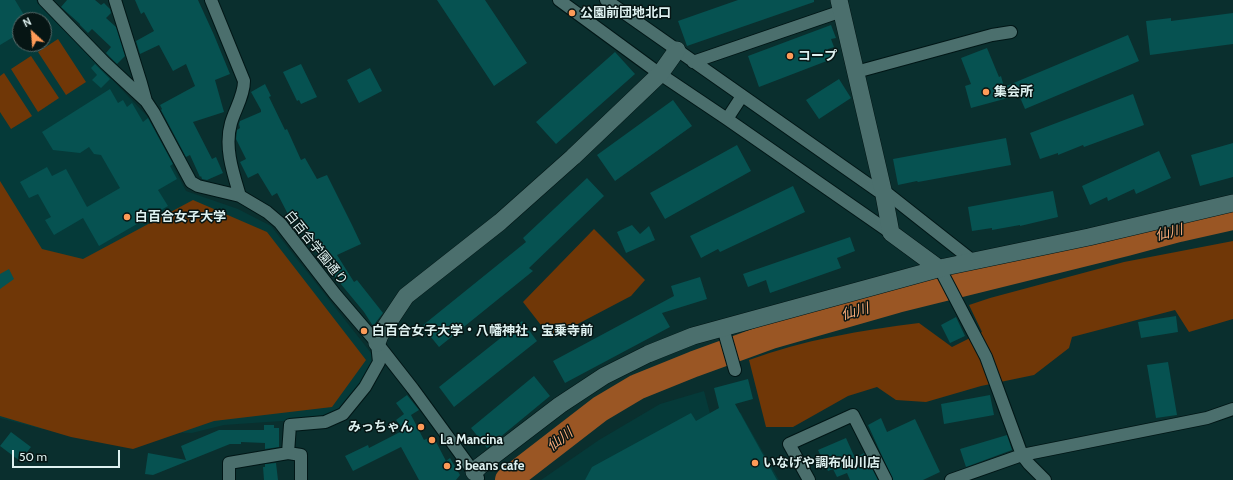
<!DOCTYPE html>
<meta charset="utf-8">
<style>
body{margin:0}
#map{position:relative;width:1233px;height:480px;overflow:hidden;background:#0a2f2e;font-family:Cabin,sans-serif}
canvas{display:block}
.north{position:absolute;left:12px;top:12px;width:40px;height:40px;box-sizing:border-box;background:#061514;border:1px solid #5c6d6c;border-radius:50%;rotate:334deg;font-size:11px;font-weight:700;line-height:16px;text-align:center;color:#def1f0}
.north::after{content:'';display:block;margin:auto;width:14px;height:18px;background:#fe9b58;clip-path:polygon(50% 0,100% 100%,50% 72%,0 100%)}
.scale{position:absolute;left:12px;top:450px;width:108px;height:18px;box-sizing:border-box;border:2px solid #def1f0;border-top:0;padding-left:5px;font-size:12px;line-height:14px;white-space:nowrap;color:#def1f0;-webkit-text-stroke:3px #061514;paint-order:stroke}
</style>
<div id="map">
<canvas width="1233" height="480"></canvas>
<div class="north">N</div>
<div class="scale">50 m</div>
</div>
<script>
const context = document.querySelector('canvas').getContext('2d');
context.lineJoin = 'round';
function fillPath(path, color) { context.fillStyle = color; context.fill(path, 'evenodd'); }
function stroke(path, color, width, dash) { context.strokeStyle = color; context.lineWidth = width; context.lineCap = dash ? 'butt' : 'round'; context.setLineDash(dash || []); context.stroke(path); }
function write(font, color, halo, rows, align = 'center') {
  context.font = font + ' Cabin,"Noto Sans JP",sans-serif'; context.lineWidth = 3; context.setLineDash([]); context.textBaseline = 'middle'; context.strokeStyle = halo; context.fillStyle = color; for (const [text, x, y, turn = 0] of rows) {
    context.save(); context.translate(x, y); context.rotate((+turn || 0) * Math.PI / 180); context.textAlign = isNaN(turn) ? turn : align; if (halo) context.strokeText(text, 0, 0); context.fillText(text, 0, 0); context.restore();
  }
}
const built = new Path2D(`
 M 0,0 L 36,0 L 147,116 L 186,191 L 238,209 L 271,226 L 375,358 L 361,385 L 339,410 L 325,418 L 224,425 L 192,433 L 42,429 L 0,418 ZM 20,20 L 44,20 L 44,44 L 20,44 Z
 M 704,391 L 712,421 L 741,413 L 744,419 L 779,480 L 541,480 L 599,440 L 660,404 Z`);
const green = new Path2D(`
 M 58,39 L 86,82 L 66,95 L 38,52 Z
 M 31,56 L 59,98 L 38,112 L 11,69 Z
 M 4,73 L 32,116 L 11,129 L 0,112 L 0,76 Z
 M 0,181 L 42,249 L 83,259 L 193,200 L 267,232 L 366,360 L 332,407 L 214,421 L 133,449 L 71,437 L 0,416 Z
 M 594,229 L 645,280 L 631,296 L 551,338 L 523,302 Z
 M 1233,241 L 1233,319 L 1189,332 L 1175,310 L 1072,337 L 1069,348 L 1034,375 L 981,386 L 926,402 L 896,400 L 877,387 L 848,396 L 793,427 L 766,427 L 749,360 C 803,340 862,330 919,323 L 952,347 L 982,332 L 969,305 L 990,298 L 1124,262 Z`);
const river = new Path2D(`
 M 508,480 L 600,409 L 637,387 L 694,364 L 771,336 L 897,300 L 1127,243 L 1179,229 L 1233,217`);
const building = new Path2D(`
 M 0,0 L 15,0 L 27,20 L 20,20 L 20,33 L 0,45 Z
 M 67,0 L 95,0 L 101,5 L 104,3 L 110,9 L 111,13 L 106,18 L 116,27 L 125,56 L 117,64 L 106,53 L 111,47 L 92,29 L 88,33 L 80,25 L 80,24 L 61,7 Z
 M 135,0 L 198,0 L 214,35 L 230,74 L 215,80 L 224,112 L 193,122 L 212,159 L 216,157 L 223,173 L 207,180 L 202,179 L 201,176 L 200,177 L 190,155 L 186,157 L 161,110 L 162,109 L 160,105 L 195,86 L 186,64 L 173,71 L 159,45 L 140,54 L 136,41 L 154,31 L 144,12 L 141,14 Z
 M 437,0 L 485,0 L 527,63 L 494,86 Z
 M 738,0 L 814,0 L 814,2 L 687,46 L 678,21 Z
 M 1233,13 L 1233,44 L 1150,55 L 1146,21 L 1171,18 L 1171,21 Z
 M 831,25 L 836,38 L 831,39 L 834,47 L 828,49 L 832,59 L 759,87 L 748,56 Z
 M 1128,35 L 1139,61 L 1025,109 L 1019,95 L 971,108 L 965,86 L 971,84 L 961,58 L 987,48 L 999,77 L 1001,76 L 1004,87 Z
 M 615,52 L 635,74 L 556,144 L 536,122 Z
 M 95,64 L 110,79 L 101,88 L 92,80 L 97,75 L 91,68 Z
 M 301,64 L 317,97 L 301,104 L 299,100 L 297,101 L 283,72 Z
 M 370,68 L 382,91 L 359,103 L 347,80 Z
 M 839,79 L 851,98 L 819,119 L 806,100 Z
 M 265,84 L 271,96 L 269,97 L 285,130 L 287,129 L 301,160 L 305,158 L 317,179 L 327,175 L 352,225 L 361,244 L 337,255 L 354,282 L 357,280 L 383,313 L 373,326 L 364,312 L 340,283 L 339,283 L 324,259 L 322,260 L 310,245 L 314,244 L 302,218 L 292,222 L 277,193 L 272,196 L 258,173 L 248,178 L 240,162 L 246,159 L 236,139 L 237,130 L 240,128 L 239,124 L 240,121 L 261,112 L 261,110 L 251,92 Z
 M 110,89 L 118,103 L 123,100 L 127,107 L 132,103 L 143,122 L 148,118 L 173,164 L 170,166 L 177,179 L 158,190 L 168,206 L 99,246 L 83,218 L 54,235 L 45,220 L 51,217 L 38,194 L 29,198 L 20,182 L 47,167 L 52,176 L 66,169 L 87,207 L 120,188 L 101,155 L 94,154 L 89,147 L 80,153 L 53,150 L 42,132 Z
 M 1133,94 L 1144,125 L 1084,147 L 1083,145 L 1058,155 L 1058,153 L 1040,159 L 1030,133 Z
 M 673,100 L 692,126 L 615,181 L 597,155 Z
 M 1006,138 L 1011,165 L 918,182 L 917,181 L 898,185 L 893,159 Z
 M 1233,143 L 1233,177 L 1200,186 L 1191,155 Z
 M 737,145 L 751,171 L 665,219 L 650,193 Z
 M 1159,151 L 1171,178 L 1136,194 L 1134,189 L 1108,201 L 1107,197 L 1090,205 L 1082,186 Z
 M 587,178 L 604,196 L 529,268 L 533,271 L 439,347 L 422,326 L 526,242 L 523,238 Z
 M 793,186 L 805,212 L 720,252 L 718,249 L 701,258 L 690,236 Z
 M 1053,191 L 1058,217 L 1020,226 L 1020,225 L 992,230 L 992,228 L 972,231 L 968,207 Z
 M 632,225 L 640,234 L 649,226 L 655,240 L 626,253 L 617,232 Z
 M 850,237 L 855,251 L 837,258 L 841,268 L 770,293 L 766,280 L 748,287 L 743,274 Z
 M 9,269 L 14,279 L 0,289 L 0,274 Z
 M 700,277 L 707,299 L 662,313 L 670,327 L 565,383 L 553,361 L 674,296 L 671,286 Z
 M 1176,316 L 1178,332 L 1141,338 L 1138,322 Z
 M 956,317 L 965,336 L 950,343 L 941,325 Z
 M 522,321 L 537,341 L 454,407 L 439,387 Z
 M 1168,362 L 1177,415 L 1156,418 L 1147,365 Z
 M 534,376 L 550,396 L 487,448 L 471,428 Z
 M 748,379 L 753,399 L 735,404 L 777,480 L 585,480 L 592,467 L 691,413 L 696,421 L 719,408 L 714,388 Z
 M 407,395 L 419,410 L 411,415 L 424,440 L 433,436 L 446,461 L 450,458 L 460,475 L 456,480 L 419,480 L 401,447 L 353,471 L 345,456 L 368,445 L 369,448 L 404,430 L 396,420 L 404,414 L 396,403 Z
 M 990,395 L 994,415 L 944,424 L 941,404 Z
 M 881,418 L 887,432 L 915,419 L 940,472 L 923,480 L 893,480 L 868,425 Z
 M 264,425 L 274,425 L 274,428 L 279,428 L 279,447 L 265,449 L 265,443 L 241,442 L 241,444 L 230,444 L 153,475 L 145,474 L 148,453 L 186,460 L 181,446 L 219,430 L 264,430 Z
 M 11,432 L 31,447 L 20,461 L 0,446 Z
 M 1007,435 L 1012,450 L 966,467 L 960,449 Z
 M 846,438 L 855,458 L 864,453 L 878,480 L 850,480 L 847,473 L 837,477 L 833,469 L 828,471 L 818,450 Z
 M 276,463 L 278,480 L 264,480 L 263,467 L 265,467 L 265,464 Z`);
const street = new Path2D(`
 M 44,0 L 105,63 L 146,101 L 154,113 L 191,182 L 198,186 L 240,196 L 267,212 L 280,223 L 335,294 L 377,343 L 413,389 L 478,478
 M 115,0 L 141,83 L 146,101
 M 211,0 L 244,81 C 244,96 235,109 231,123 C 224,147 233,173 240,196
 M 559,0 L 660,74 L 727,119 L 891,233
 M 606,0 L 878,191 L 883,190 L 973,261
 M 693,62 L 842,11
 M 856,72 L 992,35 L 1011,32
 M 727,119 L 742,96
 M 940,269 L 986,357 L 1022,455 L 1029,464 L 1045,480
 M 723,328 L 735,370
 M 288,453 L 301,455 L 301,480
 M 229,480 L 229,463 L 288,453 L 290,425 L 325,422 L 343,414 L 365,387 L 379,362 L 377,343
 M 809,480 L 789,444 L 853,415 L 886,480
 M 951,480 L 1022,455 L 1207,418 L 1233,409`);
const secondary = new Path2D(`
 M 839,0 L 883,190 L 891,233 L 940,269
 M 377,343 L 380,335 L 406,296 L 500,222 L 573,157 L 660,74 L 677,50
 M 474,472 L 480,466 L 560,405 L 604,376 L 648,354 L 693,336 L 945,267 L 1089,237 L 1233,203`);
const markers = [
 [572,13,4,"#fe9b58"],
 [790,56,4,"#fe9b58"],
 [986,92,4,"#fe9b58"],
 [127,217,4,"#fe9b58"],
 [364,331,4,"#fe9b58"],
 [421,427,4,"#fe9b58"],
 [432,440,4,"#fe9b58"],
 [755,463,4,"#fe9b58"],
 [447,466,4,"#fe9b58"]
];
const poiNames = [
 ["公園前団地北口",580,13],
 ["コープ",798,56],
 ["集会所",994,92],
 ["白百合女子大学",135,217],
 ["白百合女子大学・八幡神社・宝乗寺前",372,331],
 ["みっちゃん",413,427,"right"],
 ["La Mancina",440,440],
 ["いなげや調布仙川店",763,463],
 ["3 beans cafe",455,466]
];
const streetNames = [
 ["白百合学園通り",316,248,51]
];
const waterNames = [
 ["仙川",1169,233,-14],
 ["仙川",855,312,-16],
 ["仙川",560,440,-38]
];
fillPath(built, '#053a39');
fillPath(green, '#703707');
stroke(river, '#9a5624', 26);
fillPath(building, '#065251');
stroke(street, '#001616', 14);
stroke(secondary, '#001616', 18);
stroke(street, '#4b6f6d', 12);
stroke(secondary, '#4b6f6d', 17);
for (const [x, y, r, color] of markers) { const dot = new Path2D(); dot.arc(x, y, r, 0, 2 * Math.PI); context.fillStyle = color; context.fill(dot); stroke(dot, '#061514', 1.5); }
write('bold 13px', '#def1f0', '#061514', poiNames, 'left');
write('13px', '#def1f0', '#061514', streetNames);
write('italic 14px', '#f9ab79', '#061514', waterNames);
</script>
